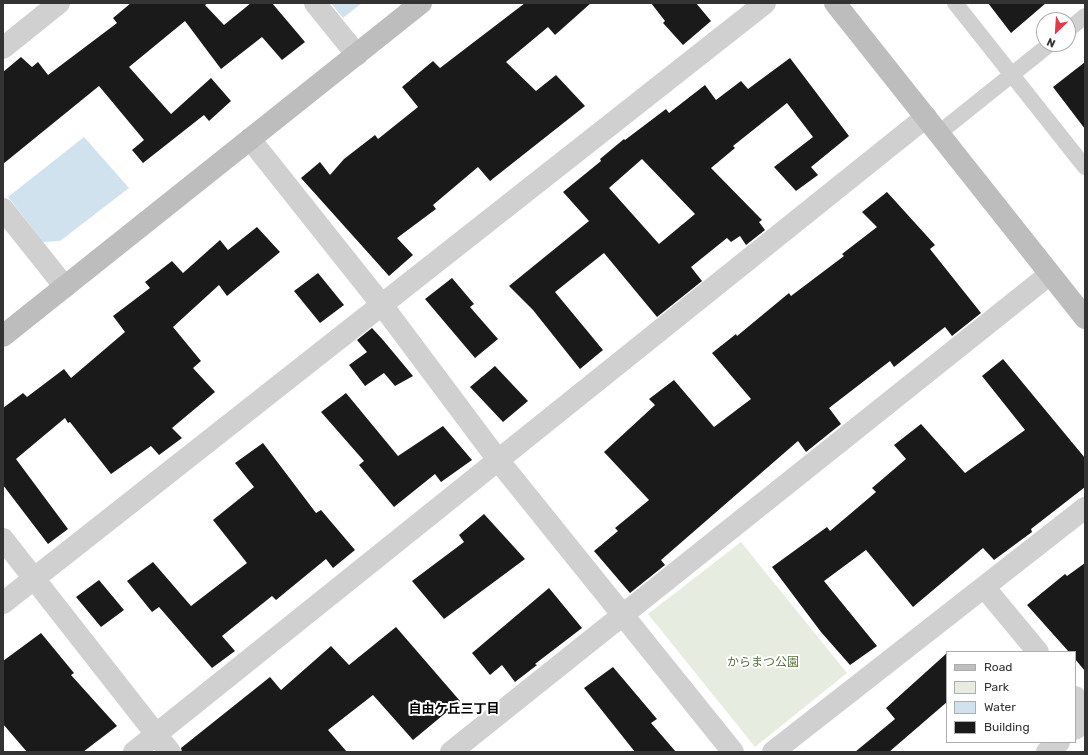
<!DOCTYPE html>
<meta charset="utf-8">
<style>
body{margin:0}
#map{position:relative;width:1088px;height:755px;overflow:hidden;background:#fff;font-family:Rubik,sans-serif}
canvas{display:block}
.frame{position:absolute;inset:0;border:4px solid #333;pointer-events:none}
.legend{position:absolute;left:946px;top:651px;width:130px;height:92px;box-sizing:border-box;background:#fff;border:1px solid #adadad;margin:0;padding:5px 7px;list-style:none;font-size:12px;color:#333}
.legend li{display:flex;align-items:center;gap:8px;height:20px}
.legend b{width:20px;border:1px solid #adadad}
.north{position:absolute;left:1036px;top:12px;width:40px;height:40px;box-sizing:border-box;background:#fff;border:1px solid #adadad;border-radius:50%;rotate:205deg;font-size:11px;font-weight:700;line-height:16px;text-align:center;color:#333}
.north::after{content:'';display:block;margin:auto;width:14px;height:18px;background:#e63946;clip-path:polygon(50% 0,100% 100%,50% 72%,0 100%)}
</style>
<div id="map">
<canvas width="1088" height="755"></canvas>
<div class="frame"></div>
<ul class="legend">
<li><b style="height:5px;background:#bdbdbd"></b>Road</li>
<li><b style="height:11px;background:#e6ecdf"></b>Park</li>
<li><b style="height:11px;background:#cfe2ee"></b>Water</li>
<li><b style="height:11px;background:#1a1a1a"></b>Building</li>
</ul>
<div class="north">N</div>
</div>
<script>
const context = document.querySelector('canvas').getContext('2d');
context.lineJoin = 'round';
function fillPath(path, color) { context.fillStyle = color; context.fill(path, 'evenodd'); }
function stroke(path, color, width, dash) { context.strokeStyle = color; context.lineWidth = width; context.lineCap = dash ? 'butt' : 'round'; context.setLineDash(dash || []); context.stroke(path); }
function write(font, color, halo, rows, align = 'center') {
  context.font = font + ' Rubik,"Noto Sans JP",sans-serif'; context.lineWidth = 4; context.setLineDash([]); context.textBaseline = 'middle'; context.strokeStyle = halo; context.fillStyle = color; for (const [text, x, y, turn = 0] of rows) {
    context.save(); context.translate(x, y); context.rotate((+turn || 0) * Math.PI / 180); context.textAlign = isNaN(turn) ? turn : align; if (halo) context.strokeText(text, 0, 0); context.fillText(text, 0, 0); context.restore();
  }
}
const green = new Path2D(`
 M 741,542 L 847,673 L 755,747 L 648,614 Z`);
const water = new Path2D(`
 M 331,3 L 362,3 L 343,18 Z
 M 84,137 L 129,188 L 60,241 L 43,242 L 8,197 Z`);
const building = new Path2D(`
 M 131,3 L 208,3 L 205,5 L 224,25 L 251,3 L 272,3 L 305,42 L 282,60 L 262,37 L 221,69 L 185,21 L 129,67 L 171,114 L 211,78 L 231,101 L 209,121 L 204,115 L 143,163 L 132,150 L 144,140 L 99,86 L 3,164 L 3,72 L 21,57 L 32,67 L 38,62 L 48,75 L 117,23 L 113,18 Z
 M 525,3 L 591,3 L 555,35 L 548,27 L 506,62 L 536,91 L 556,75 L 585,106 L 490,181 L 478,167 L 433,205 L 436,209 L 397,238 L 413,255 L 389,276 L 301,178 L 320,162 L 330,175 L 344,159 L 375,135 L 378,139 L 418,107 L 402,87 L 433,61 L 440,68 Z
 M 651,3 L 696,3 L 711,21 L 683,45 L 663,23 L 665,21 Z
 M 988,3 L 1046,3 L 1011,33 Z
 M 790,58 L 849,136 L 811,167 L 818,175 L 796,191 L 774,167 L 813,137 L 787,103 L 733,146 L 735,148 L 711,168 L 762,220 L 759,222 L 765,230 L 746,245 L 740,236 L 731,242 L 727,238 L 691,267 L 702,281 L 657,317 L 604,253 L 555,292 L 603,350 L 580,369 L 533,310 L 509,286 L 589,221 L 563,192 L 601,161 L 600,159 L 624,139 L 625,140 L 666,109 L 669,113 L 705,85 L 716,100 L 741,81 L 748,89 ZM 642,159 L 695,214 L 659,244 L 609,188 Z
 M 1085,62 L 1085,129 L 1053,87 Z
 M 887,192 L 935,245 L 930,249 L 981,313 L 952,336 L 945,327 L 894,367 L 890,361 L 829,408 L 841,424 L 806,452 L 798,441 L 661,560 L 665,565 L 630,593 L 594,551 L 618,531 L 615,528 L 649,500 L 604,452 L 655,405 L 649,399 L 674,380 L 714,427 L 751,399 L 712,353 L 736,334 L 737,336 L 789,293 L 791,296 L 844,256 L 842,254 L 877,227 L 862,212 Z
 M 257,227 L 280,252 L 227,296 L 219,285 L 173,327 L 201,361 L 193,368 L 215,392 L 172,428 L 182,438 L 159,455 L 151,446 L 111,474 L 70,422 L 68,423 L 65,418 L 16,459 L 68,529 L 48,544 L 3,485 L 3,408 L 23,393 L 27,397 L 64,369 L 71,378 L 125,332 L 113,316 L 150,288 L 145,282 L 172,261 L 183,273 L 220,240 L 228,250 Z
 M 318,273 L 344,305 L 320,323 L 294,291 Z
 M 452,278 L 474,304 L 470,307 L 498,339 L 475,358 L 425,299 Z
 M 372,328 L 383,340 L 413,376 L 395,386 L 384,373 L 365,386 L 349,365 L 367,352 L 357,340 Z
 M 1003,359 L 1085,458 L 1085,487 L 1031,529 L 1032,532 L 994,560 L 983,548 L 913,607 L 866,550 L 824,581 L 877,646 L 850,665 L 821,632 L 772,567 L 827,527 L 830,531 L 876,492 L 872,488 L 906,459 L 894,445 L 921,424 L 965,473 L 1025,430 L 982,376 Z
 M 495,366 L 528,401 L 503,422 L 470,387 Z
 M 346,393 L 398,456 L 443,426 L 472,460 L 441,482 L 435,474 L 394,507 L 359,465 L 364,461 L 321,412 Z
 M 263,443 L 316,513 L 321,510 L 355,550 L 333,568 L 326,559 L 276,600 L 272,596 L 222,636 L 235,651 L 212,668 L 159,607 L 152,612 L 127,581 L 153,562 L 191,606 L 247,563 L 213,520 L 254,487 L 235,463 Z
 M 484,514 L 525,559 L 444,619 L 412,581 L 464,542 L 459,535 Z
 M 1085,563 L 1085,671 L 1075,659 L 1075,652 L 1069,652 L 1027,605 L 1065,574 L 1067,576 Z
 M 99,580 L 124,610 L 101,627 L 76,597 Z
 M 549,588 L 582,628 L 535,664 L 537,665 L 515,682 L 502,665 L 490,675 L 472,653 Z
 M 396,627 L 460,701 L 413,740 L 373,695 L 328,730 L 347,752 L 182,752 L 181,748 L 270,677 L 281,690 L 331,646 L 349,665 Z
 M 41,633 L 74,673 L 71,675 L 117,726 L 83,752 L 27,752 L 3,724 L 3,661 Z
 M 947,653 L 947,702 L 889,752 L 855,752 L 895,719 L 886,708 Z
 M 613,667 L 657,719 L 651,723 L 676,752 L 635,752 L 584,688 Z`);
const lane = new Path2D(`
 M 955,3 L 1085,167
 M 1068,30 L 1085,16
 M 939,133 L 1050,44`);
const street = new Path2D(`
 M 315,3 L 357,55
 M 3,48 L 59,3
 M 250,139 L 382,305 L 498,460 L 733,752
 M 3,209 L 65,287
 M 3,539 L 170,752
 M 984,587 L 1038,652
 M 3,603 L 765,3
 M 1075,697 L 1085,709
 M 1075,729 L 1085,721
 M 134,752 L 926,117
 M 451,752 L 1050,274
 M 773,752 L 1085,508
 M 1047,752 L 1059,742`);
const secondary = new Path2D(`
 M 835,3 L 1085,318
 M 3,336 L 421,3`);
const parkNames = [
 ["からまつ公園",763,663]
];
const neighbourhoodNames = [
 ["自由ケ丘三丁目",454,709]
];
fillPath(green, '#e6ecdf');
fillPath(water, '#cfe2ee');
fillPath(building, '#1a1a1a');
stroke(lane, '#d0d0d0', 16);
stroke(street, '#d0d0d0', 22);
stroke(secondary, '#bdbdbd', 22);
write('12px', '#56703f', '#fff', parkNames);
write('bold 13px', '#000', '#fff', neighbourhoodNames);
</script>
